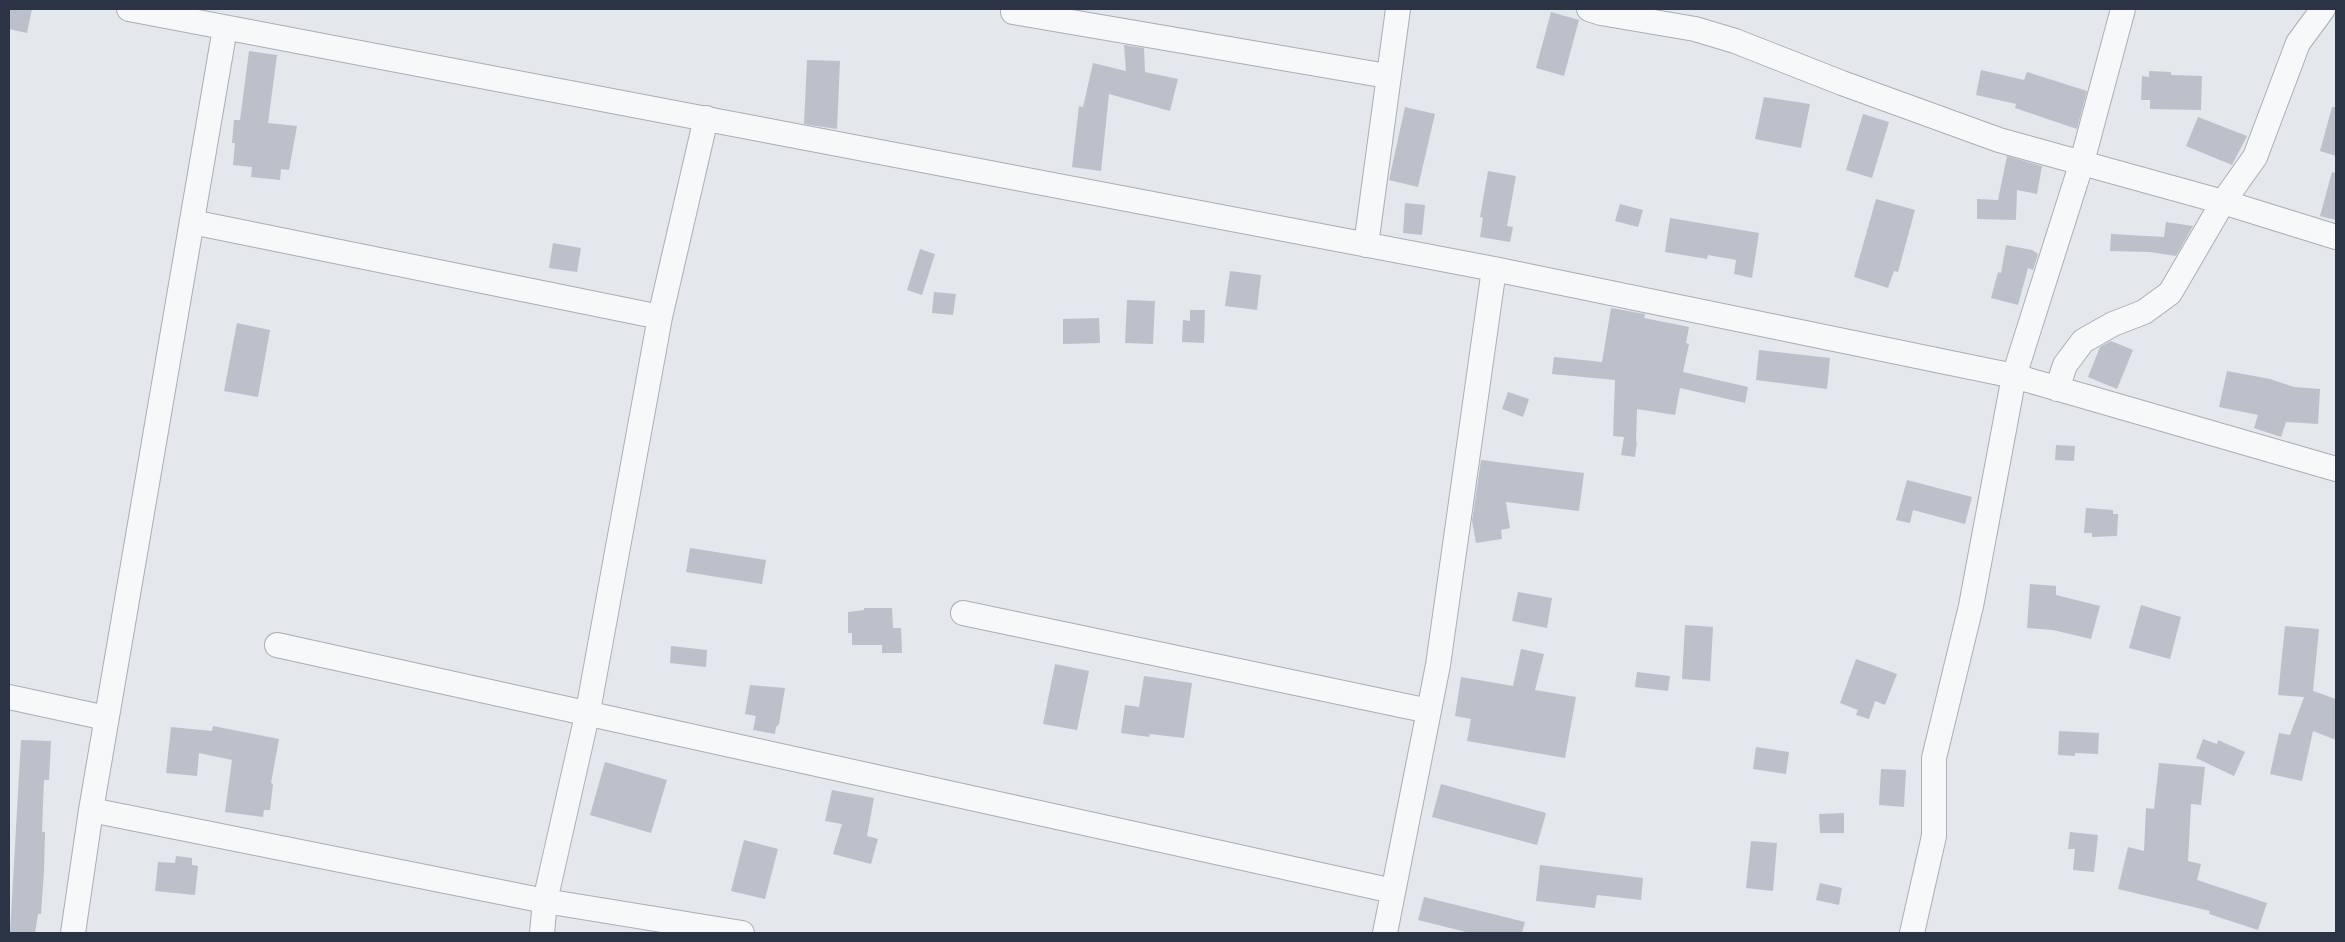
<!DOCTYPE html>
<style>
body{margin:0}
#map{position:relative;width:2345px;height:942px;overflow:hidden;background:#e4e7ec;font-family:"Archivo Narrow",sans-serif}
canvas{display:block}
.frame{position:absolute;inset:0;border:10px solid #2b3445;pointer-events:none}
</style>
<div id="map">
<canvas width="2345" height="942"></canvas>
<div class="frame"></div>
</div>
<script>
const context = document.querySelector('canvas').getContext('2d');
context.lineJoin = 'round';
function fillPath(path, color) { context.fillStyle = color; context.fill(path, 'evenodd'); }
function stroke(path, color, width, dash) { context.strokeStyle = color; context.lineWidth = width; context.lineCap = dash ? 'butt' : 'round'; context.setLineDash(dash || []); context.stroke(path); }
const building = new Path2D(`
 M 9,9 L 32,9 L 27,33 L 9,29 Z
 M 1551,12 L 1579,20 L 1564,76 L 1536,68 Z
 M 1124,45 L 1144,48 L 1145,72 L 1178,79 L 1170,111 L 1109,94 L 1101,171 L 1072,167 L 1079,106 L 1083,107 L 1093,63 L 1126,71 Z
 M 249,51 L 277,55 L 268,123 L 297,126 L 289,170 L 281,169 L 280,180 L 251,177 L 252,167 L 233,165 L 235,143 L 232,143 L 234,120 L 240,120 Z
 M 807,60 L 840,61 L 837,129 L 804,124 Z
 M 1981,70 L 2024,80 L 2027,72 L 2087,91 L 2077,129 L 2015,108 L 2016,104 L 1976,95 Z
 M 2149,71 L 2171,72 L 2171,75 L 2202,76 L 2201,110 L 2150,109 L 2150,100 L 2141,100 L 2142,76 L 2149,77 Z
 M 1764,97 L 1810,104 L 1801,148 L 1755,139 Z
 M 1405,107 L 1435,114 L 1418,187 L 1389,180 Z
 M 2332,107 L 2336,107 L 2336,156 L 2320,151 Z
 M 1863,114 L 1889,122 L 1872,178 L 1846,170 Z
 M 2198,117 L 2247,136 L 2232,165 L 2186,146 Z
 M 2007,156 L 2042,166 L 2037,194 L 2017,190 L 2016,220 L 1977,219 L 1977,199 L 1998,200 Z
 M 1488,171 L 1516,176 L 1507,226 L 1513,227 L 1510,242 L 1480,237 L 1483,218 L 1480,217 Z
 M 2332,172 L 2336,173 L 2336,220 L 2320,216 Z
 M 1876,199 L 1915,210 L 1898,272 L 1894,271 L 1888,288 L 1854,277 Z
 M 1405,203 L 1425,205 L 1422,235 L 1403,233 Z
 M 1620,204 L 1643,210 L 1638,227 L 1615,221 Z
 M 1670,218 L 1759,233 L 1752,278 L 1734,274 L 1736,260 L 1708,255 L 1707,259 L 1665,252 Z
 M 2166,222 L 2193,226 L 2176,256 L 2150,252 L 2110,251 L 2111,234 L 2164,237 Z
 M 553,243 L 581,248 L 577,272 L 549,268 Z
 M 2006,245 L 2032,250 L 2038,254 L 2033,270 L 2028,268 L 2018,305 L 1991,298 L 1998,272 L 2001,273 Z
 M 920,249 L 935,254 L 922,295 L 907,290 Z
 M 1230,271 L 1261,275 L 1257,310 L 1225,306 Z
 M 934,292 L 956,294 L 953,315 L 932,313 Z
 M 1127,300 L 1155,301 L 1153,344 L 1125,343 Z
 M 1611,308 L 1645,314 L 1644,318 L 1689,327 L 1686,343 L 1689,344 L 1683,372 L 1748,387 L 1745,403 L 1680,388 L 1675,415 L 1637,409 L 1636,442 L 1637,442 L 1635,457 L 1621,455 L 1624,437 L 1613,436 L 1615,380 L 1552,374 L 1554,357 L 1602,362 Z
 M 1190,310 L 1205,310 L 1204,343 L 1182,342 L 1183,320 L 1190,321 Z
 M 1099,318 L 1100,343 L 1063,344 L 1063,319 Z
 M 237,323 L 270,330 L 258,397 L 224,391 Z
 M 2111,341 L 2133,350 L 2117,389 L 2088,377 L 2100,347 Z
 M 1759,350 L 1830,358 L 1827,389 L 1756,380 Z
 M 2227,371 L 2270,379 L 2294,387 L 2320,389 L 2318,424 L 2286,422 L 2281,437 L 2254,428 L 2258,415 L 2219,407 Z
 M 1508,392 L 1529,399 L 1523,417 L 1502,409 Z
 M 2056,445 L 2075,446 L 2074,461 L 2055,460 Z
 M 1481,460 L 1584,473 L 1579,511 L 1506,502 L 1510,528 L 1501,530 L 1502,539 L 1476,543 L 1472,521 Z
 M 1907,480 L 1972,497 L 1965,524 L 1913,510 L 1910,523 L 1896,520 Z
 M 2086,508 L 2113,510 L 2113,514 L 2118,514 L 2117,536 L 2092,537 L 2092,533 L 2084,533 Z
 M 690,548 L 766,560 L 762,584 L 686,572 Z
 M 2030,584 L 2056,586 L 2056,595 L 2100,606 L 2091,639 L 2053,630 L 2027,628 Z
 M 1518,592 L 1552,598 L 1547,628 L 1512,621 Z
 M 2141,605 L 2181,617 L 2170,659 L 2129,648 Z
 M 864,608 L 892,608 L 893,628 L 901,628 L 902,653 L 882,653 L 882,645 L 852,645 L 852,633 L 848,633 L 848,612 L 864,610 Z
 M 1685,625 L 1713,627 L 1710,681 L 1682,679 Z
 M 2285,626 L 2319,629 L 2313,691 L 2336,699 L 2336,740 L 2313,731 L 2302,781 L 2270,774 L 2279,733 L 2290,735 L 2304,697 L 2278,695 Z
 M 671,646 L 707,650 L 706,667 L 670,663 Z
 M 1521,649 L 1544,654 L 1535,690 L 1576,697 L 1565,758 L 1467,741 L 1471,719 L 1455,716 L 1461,677 L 1513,686 Z
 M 1856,659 L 1897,674 L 1885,705 L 1875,701 L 1869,719 L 1856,715 L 1858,710 L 1840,703 Z
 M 1055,664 L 1089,671 L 1077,730 L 1043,724 Z
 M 1637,672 L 1670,676 L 1668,691 L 1635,687 Z
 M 1144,676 L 1192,683 L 1184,738 L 1150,734 L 1149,737 L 1121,733 L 1125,705 L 1139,707 Z
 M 750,685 L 785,688 L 779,724 L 776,727 L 775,734 L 753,730 L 756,716 L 745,714 Z
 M 213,726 L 279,739 L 271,783 L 273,784 L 270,810 L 264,810 L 263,817 L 225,812 L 232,760 L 199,753 L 197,776 L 166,773 L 171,727 L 212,731 Z
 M 2059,731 L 2099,733 L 2098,754 L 2075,753 L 2075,756 L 2058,755 Z
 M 2203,739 L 2217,744 L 2218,740 L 2245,752 L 2234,776 L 2196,758 Z
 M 21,740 L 51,741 L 49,780 L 44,780 L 42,832 L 45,832 L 44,871 L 41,914 L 38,914 L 35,933 L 10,933 Z
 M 1756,747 L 1789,752 L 1786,774 L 1753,769 Z
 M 605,762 L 667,780 L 651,833 L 590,815 Z
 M 2159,763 L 2205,767 L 2201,805 L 2191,804 L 2188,861 L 2201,864 L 2197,880 L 2267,903 L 2258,930 L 2209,914 L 2210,911 L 2118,889 L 2128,847 L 2144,851 L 2146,808 L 2154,809 Z
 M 1881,769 L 1906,770 L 1904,807 L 1879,805 Z
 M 1441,784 L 1546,813 L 1537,845 L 1432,817 Z
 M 832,790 L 874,798 L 867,836 L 878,839 L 871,864 L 833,854 L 842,824 L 825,821 Z
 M 1844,813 L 1844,833 L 1820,833 L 1819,814 Z
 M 2070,832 L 2098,835 L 2094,872 L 2073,870 L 2075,849 L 2068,849 Z
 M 744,840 L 778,849 L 765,899 L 731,891 Z
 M 1751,841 L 1777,843 L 1773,891 L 1746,888 Z
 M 176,856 L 192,858 L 192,865 L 198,866 L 195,895 L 155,891 L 158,862 L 175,863 Z
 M 1540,865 L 1643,878 L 1641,900 L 1597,895 L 1595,908 L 1536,901 Z
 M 1820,883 L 1842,888 L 1839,905 L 1816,900 Z
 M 1424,897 L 1525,922 L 1522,933 L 1470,933 L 1418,920 Z`);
const minor = new Path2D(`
 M 129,9 L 1494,269 L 2014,376 L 2336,469
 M 1589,9 L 1601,13 L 1695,29 L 1735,41 L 1842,83 L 1999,140 L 2223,202 L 2336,237
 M 1013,12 L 1387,76
 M 706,118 L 660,317 L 588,711 L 545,901 L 742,933
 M 192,222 L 660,317
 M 1366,245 L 1398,9
 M 2057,389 L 2065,365 L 2083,341 L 2113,324 L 2144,312 L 2170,293 L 2223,202 L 2255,157 L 2298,43 L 2323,9
 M 963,613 L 1429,711
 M 277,645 C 650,724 1021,811 1393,891
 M 9,697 L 106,718
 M 91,810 L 545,901 L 542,933
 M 73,933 L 91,810 L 225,28
 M 1385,933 L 1438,665 L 1494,269
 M 1912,933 L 1934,836 L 1934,758 L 1971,606 L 2014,376 L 2082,162 L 2123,9`);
fillPath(building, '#bbc0ca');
stroke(minor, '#a9aeb7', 26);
stroke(minor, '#f7f8fa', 24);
</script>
